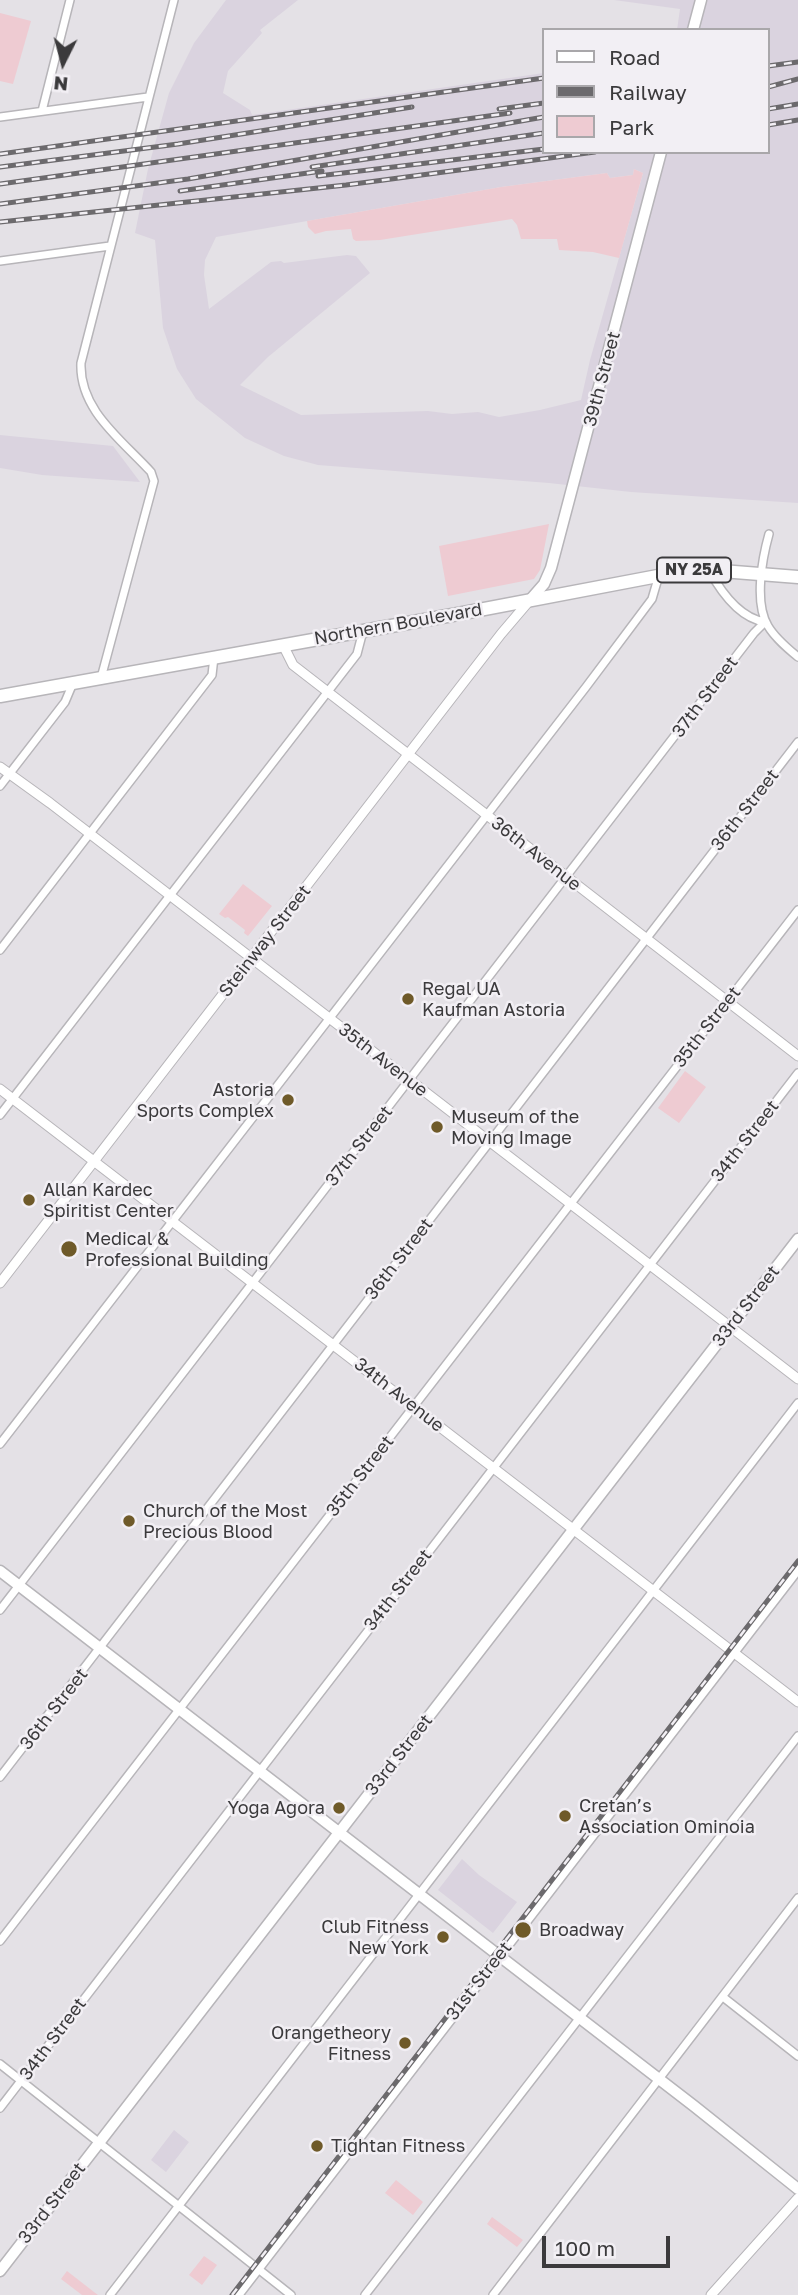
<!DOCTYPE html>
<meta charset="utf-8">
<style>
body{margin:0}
#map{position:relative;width:798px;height:2295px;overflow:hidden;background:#e4e1e6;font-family:"Golos Text",sans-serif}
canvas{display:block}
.legend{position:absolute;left:542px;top:28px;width:228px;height:126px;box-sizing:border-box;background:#f2eff4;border:2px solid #a9a7aa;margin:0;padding:9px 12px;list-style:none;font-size:21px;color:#3b3a3c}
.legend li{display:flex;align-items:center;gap:14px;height:35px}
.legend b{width:35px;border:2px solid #a9a7aa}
.north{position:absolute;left:28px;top:28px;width:70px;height:70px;-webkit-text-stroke:5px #f2eff4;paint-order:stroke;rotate:186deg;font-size:19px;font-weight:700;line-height:28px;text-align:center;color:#3b3a3c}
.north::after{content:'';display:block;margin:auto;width:24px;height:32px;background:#3b3a3c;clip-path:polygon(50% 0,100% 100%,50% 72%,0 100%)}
.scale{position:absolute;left:542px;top:2236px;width:128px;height:32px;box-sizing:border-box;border:4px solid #3b3a3c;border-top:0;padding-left:9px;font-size:21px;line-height:24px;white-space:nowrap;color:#3b3a3c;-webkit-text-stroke:5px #f2eff4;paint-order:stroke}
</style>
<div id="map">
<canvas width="798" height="2295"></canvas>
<ul class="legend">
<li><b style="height:9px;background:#fff"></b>Road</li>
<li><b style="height:9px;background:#6c6a6d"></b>Railway</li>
<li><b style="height:19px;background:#eecbd2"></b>Park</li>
</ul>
<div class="north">N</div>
<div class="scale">100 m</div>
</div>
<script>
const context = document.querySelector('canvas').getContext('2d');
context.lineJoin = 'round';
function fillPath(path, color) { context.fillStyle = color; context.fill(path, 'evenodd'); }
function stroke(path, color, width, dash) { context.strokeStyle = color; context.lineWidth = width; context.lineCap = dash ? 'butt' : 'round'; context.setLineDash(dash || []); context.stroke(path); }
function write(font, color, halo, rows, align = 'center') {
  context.font = font + ' "Golos Text",sans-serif'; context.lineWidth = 5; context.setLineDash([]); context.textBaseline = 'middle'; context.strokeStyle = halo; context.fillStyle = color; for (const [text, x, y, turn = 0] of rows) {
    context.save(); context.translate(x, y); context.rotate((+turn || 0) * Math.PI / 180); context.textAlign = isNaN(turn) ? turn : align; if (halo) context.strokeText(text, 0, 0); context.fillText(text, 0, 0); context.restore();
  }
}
const built = new Path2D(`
 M 226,0 L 298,0 L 260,30 L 262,33 L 228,71 L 223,93 L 250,110 L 252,115 L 544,73 L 544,152 L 768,152 L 768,30 L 677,30 L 680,9 L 614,0 L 798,0 L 798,503 L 631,492 L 549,483 L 318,465 L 284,456 L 245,438 L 196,399 L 177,369 L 163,328 L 155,240 L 135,233 L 148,169 L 169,93 L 194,43 ZM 634,169 L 643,173 L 590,360 L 581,400 L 540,410 L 499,417 L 478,412 L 452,414 L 428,411 L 301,415 L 240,385 L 268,357 L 370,273 L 356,256 L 347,255 L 284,263 L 281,261 L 271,262 L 209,309 L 204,275 L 205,260 L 216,237 L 501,187 L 607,173 L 610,178 L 633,175 Z
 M 0,435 L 113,446 L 140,482 L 42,475 L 0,468 Z
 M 462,1859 L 479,1875 L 517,1902 L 493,1933 L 438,1890 Z
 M 174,2130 L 189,2142 L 166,2172 L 151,2160 Z`);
const green = new Path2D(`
 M 0,13 L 31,21 L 13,84 L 0,81 Z
 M 634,169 L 643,173 L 619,258 L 593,252 L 559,250 L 557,239 L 521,239 L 517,225 L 512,219 L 380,240 L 356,241 L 353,239 L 351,229 L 326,231 L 315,234 L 308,227 L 307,221 L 330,217 L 501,187 L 607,173 L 610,178 L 633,175 Z
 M 549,524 L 540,570 L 534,579 L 448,596 L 439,546 Z
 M 243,884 L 272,906 L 248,936 L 244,933 L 245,930 L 228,917 L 225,918 L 219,914 Z
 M 685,1071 L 706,1087 L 679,1123 L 658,1108 Z
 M 396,2180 L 423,2202 L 413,2215 L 385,2193 Z
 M 492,2217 L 523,2240 L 517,2247 L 487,2224 Z
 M 204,2256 L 217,2265 L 202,2285 L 189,2275 Z
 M 67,2271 L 94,2292 L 98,2295 L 82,2295 L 61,2279 Z`);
const minor = new Path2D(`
 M 42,111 L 70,0
 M 0,117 L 148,97
 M 0,261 L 110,246
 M 769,534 C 762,559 754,603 768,626 C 775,638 787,648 798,657
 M 709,570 C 721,592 739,618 765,622
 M 101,678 L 154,481 L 151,472 C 122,440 79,410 81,363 L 174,0
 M 0,786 L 65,702 L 73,683
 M 0,950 L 212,675 L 214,657
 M 0,1115 L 357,654 L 363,631
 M 0,1444 L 586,687 L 652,599 L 659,575
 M 0,1610 L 754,633 L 765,622
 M 0,1777 L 798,742
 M 0,1941 L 798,910
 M 723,1997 L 798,2056
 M 0,2064 L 291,2295
 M 0,2108 L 798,1073
 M 110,2295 L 798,1403
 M 365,2295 L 798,1736
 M 493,2295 L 798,1898`);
const tertiary = new Path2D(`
 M 283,645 L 293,665 L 798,1056
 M 0,767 L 50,803 L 798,1379
 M 0,1089 L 798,1702
 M 0,1283 L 501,634 L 530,600
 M 711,2295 L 798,2198`);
const secondary = new Path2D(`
 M 693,30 L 701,0
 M 530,600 L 544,584 L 551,568 L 661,152
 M 0,1571 L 694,2106 L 798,2189
 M 0,2271 L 798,1239
 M 237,2295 L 798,1568`);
const primary = new Path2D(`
 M 0,696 L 458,614 L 684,571 L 709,570 L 798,577`);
const rail = new Path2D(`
 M 768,66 L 798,62
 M 768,87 L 798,79
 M 499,109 L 544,103
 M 768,109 L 798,104
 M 768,125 L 798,120
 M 0,154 L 544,78
 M 0,167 L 178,144 L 412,107
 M 312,167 L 544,133
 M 318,176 L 544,149
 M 0,184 L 510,113
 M 180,191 L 322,171
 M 0,204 L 188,179 L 544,117
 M 0,222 L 346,185 L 595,152
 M 232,2295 L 798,1561`);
const markers = [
 [408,999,7,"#6f5a29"],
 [288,1100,7,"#6f5a29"],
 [437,1127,7,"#6f5a29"],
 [29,1200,7,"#6f5a29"],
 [69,1249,9,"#6f5a29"],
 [129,1521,7,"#6f5a29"],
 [339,1808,7,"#6f5a29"],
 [565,1816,7,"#6f5a29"],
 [523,1930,9,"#6f5a29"],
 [443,1937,7,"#6f5a29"],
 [405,2043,7,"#6f5a29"],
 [317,2146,7,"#6f5a29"]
];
const shields = [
 [694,570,74]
];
const shieldNames = [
 ["NY 25A",694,570]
];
const streetNames = [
 ["39th Street",602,379,-75],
 ["Northern Boulevard",398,624,-10],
 ["37th Street",705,697,-53],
 ["36th Street",745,810,-52],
 ["36th Avenue",536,854,38],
 ["Steinway Street",265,941,-52],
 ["35th Street",707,1027,-52],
 ["35th Avenue",383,1060,38],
 ["34th Street",745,1141,-52],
 ["37th Street",359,1146,-52],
 ["36th Street",399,1259,-52],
 ["33rd Street",746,1306,-52],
 ["34th Avenue",399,1395,38],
 ["35th Street",360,1476,-52],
 ["34th Street",398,1590,-52],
 ["36th Street",54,1709,-52],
 ["33rd Street",399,1755,-52],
 ["31st Street",479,1981,-52],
 ["34th Street",53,2039,-53],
 ["33rd Street",52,2203,-52]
];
const poiNames = [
 ["Regal UA",422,989],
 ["Kaufman Astoria",422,1010],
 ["Astoria",274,1090,"right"],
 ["Sports Complex",274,1111,"right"],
 ["Museum of the",451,1117],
 ["Moving Image",451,1138],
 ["Allan Kardec",43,1190],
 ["Spiritist Center",43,1211],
 ["Medical &",85,1239],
 ["Professional Building",85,1260],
 ["Church of the Most",143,1511],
 ["Precious Blood",143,1532],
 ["Cretan’s",579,1806],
 ["Association Ominoia",579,1827],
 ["Yoga Agora",325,1808,"right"],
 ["Club Fitness",429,1927,"right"],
 ["New York",429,1948,"right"],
 ["Broadway",539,1930],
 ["Orangetheory",391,2033,"right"],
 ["Fitness",391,2054,"right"],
 ["Tightan Fitness",331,2146]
];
fillPath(built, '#dad3df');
fillPath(green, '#eecbd2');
stroke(minor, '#b7b5b9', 10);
stroke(tertiary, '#b7b5b9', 11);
stroke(secondary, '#b7b5b9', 13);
stroke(primary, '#b7b5b9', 15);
stroke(minor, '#fff', 7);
stroke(tertiary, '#fff', 9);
stroke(secondary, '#fff', 10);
stroke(primary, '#fff', 12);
stroke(rail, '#6c6a6d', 5);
stroke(rail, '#f2eff4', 2.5, [8]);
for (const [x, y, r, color] of markers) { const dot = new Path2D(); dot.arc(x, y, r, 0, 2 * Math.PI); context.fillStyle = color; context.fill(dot); stroke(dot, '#f2eff4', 2.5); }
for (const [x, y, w] of shields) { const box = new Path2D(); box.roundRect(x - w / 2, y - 12.5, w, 25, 5); context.fillStyle = '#f2eff4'; context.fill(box); stroke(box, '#3b3a3c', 2); }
write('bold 16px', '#3b3a3c', null, shieldNames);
write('18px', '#3b3a3c', '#f2eff4', streetNames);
write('18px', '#3b3a3c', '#f2eff4', poiNames, 'left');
</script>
